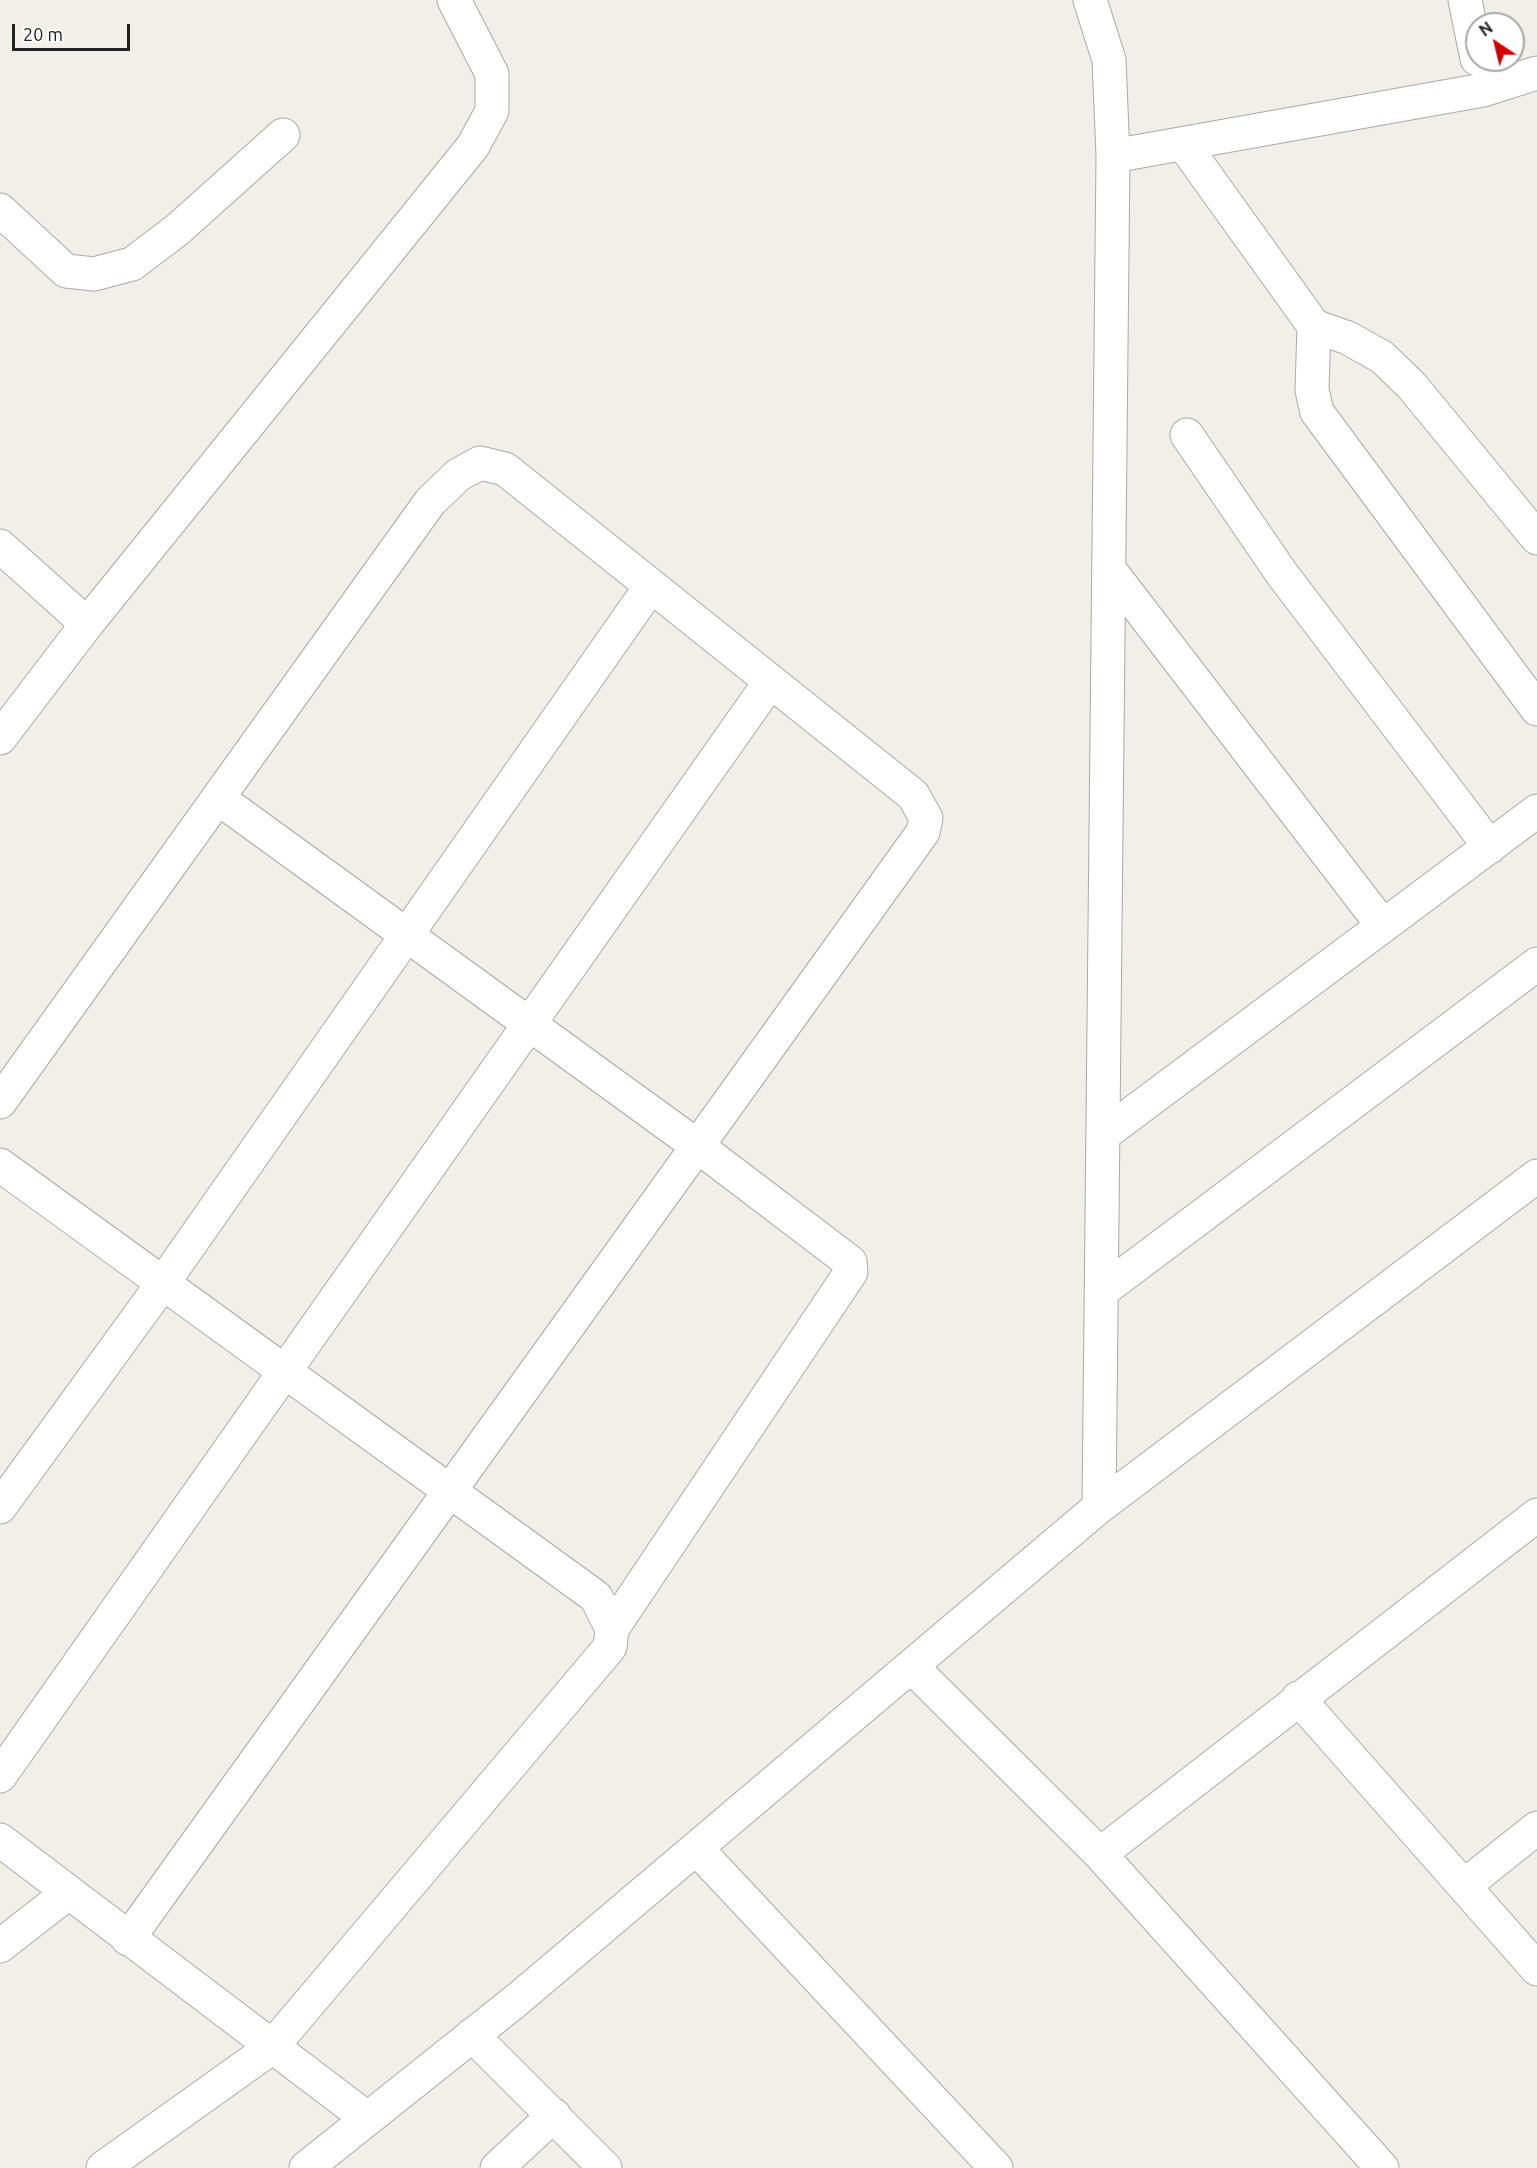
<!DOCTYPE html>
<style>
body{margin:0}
#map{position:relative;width:1537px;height:2168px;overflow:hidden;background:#f2efe9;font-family:Ubuntu,sans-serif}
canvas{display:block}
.north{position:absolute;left:1465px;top:12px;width:60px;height:60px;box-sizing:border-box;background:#fff;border:2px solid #a7a7a7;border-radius:50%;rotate:325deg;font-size:16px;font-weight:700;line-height:24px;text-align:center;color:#222}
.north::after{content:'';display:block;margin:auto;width:21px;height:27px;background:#d40000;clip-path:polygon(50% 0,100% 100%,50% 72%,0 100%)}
.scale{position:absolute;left:12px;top:24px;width:118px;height:27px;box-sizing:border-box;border:3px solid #222;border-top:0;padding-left:8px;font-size:18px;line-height:21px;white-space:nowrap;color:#222;-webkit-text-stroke:4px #fff;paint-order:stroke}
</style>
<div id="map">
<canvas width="1537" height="2168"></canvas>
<div class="north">N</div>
<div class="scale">20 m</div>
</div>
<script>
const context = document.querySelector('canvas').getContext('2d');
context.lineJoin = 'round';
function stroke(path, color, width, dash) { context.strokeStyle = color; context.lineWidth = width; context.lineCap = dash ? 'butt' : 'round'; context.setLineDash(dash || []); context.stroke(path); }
const minor = new Path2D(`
 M 1090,0 L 1109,60 L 1113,156 L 1099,1507
 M 1465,0 L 1477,59
 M 1184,145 L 1314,326 L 1348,338 L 1382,357 L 1412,386 L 1537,538
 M 1113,156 L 1483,90 L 1537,73
 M 0,210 L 66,271 L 94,274 L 132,264 L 177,230 L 283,135
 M 1314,326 L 1312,390 L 1317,412 L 1537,709
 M 1187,435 L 1282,574 L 1490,847
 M 0,546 L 87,624
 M 1109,569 L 1383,926
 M 0,738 L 87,624 L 473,146 L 492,111 L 492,74 L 454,0
 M 218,798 L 696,1145 L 850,1262 L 851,1272 L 612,1629
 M 0,1102 L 430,502 L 458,475 L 480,463 L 505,469 L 913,795 L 926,818 L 923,832 C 656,1200 395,1571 128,1939
 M 1103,1135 L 1537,811
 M 0,1165 L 596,1597 L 612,1629 L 610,1647 L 271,2048 L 103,2168
 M 1102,1291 L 1537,964
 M 0,1507 L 163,1283 L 651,586
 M 913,1668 L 1100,1854 L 1537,1515
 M 1298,1698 L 1537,1969
 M 0,1776 L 770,682
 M 0,1840 L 368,2119
 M 697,1849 L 996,2168
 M 1100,1854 L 1382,2168
 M 1464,1886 L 1537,1828
 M 0,1946 L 68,1893
 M 472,2035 L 605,2168
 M 306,2168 L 518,1999 L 1099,1507 L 1537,1176
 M 497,2168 L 554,2115`);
stroke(minor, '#a9a9a9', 35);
stroke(minor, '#fff', 33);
</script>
